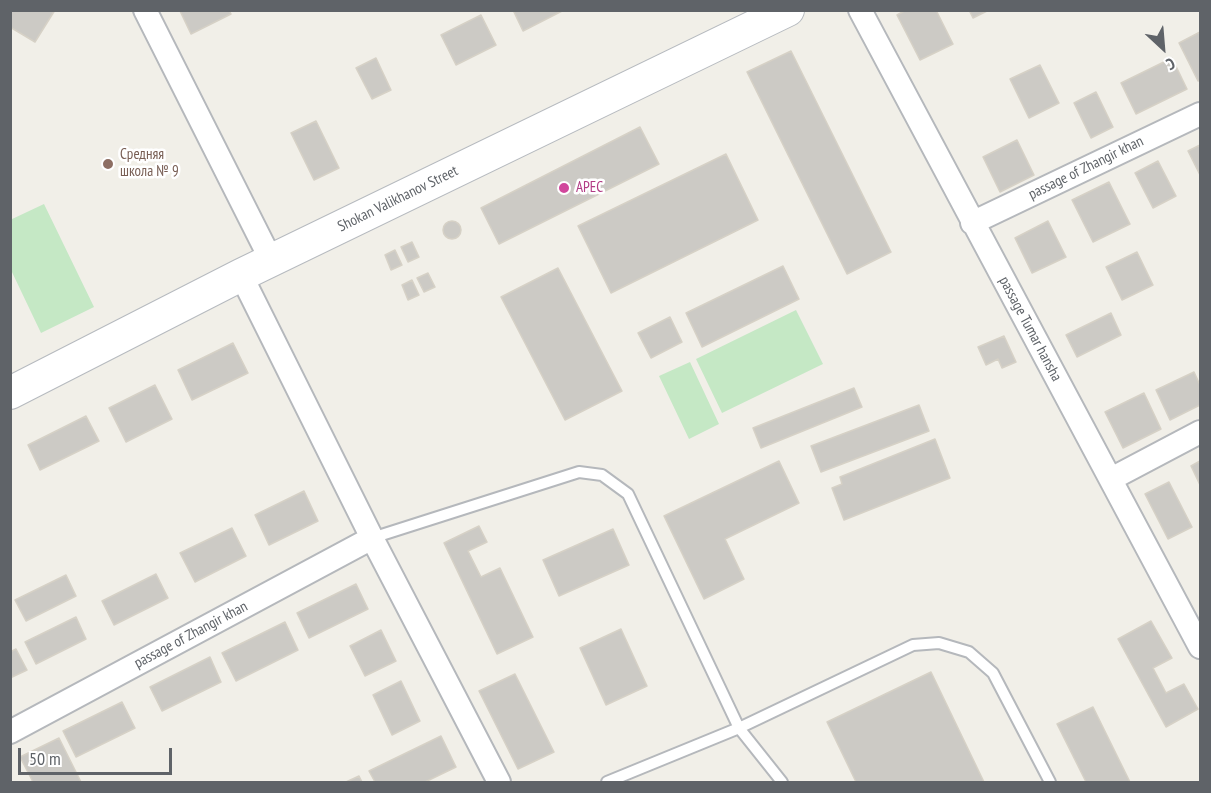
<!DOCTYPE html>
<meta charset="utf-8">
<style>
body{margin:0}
#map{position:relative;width:1211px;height:793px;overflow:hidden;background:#f1efe8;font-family:"PT Sans Narrow",sans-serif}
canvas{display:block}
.frame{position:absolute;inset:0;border:12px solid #5f6368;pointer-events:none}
.north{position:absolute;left:1133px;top:18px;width:60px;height:60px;-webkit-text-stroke:4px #fff;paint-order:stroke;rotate:154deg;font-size:16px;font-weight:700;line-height:24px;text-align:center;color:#5f6368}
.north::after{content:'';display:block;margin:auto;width:21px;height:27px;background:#5f6368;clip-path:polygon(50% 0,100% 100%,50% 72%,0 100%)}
.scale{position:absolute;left:18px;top:748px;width:154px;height:27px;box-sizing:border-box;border:3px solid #5f6368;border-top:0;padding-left:8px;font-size:18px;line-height:21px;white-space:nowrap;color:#5f6368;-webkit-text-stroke:4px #fff;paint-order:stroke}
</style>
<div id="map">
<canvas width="1211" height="793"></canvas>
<div class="frame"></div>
<div class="north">С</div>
<div class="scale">50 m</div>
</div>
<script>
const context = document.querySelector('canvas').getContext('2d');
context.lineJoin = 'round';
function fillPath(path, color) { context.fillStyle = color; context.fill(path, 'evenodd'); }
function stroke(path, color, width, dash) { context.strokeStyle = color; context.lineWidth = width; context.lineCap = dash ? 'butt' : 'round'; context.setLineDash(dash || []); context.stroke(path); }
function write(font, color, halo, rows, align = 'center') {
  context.font = font + ' "PT Sans Narrow",sans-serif'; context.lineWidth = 5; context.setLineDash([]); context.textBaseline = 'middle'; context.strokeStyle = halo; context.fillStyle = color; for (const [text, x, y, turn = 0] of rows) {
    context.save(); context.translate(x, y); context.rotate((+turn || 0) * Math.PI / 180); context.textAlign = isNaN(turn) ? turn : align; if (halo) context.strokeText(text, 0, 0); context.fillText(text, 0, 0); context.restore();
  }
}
const green = new Path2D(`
 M 44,204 L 94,307 L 41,333 L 11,270 L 10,220 Z
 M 796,310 L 823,364 L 722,413 L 696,359 Z
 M 690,362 L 719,424 L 689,439 L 659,376 Z`);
const building = new Path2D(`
 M 10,10 L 55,10 L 35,42 L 10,27 Z
 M 229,10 L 231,14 L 191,34 L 180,11 Z
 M 513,10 L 564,10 L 523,31 Z
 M 906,10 L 936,10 L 953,44 L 920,60 L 897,15 Z
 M 969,10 L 989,10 L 973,18 Z
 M 481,15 L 496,45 L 456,65 L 441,35 Z
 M 1200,32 L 1200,80 L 1198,81 L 1179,43 Z
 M 791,51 L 891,252 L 847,274 L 747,72 Z
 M 376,58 L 391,90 L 372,99 L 356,68 Z
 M 1172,58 L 1187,89 L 1136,114 L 1121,83 Z
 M 1040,65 L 1059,103 L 1029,118 L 1010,79 Z
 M 1096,92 L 1113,127 L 1091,138 L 1074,103 Z
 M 316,121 L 339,168 L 314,180 L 291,133 Z
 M 640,127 L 659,164 L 499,244 L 481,208 Z
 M 1017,140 L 1034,175 L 1000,192 L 983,157 Z
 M 1200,145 L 1200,175 L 1188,151 Z
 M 726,154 L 758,220 L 611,293 L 578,226 Z
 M 1158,161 L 1176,196 L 1153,208 L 1135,173 Z
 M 1109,182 L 1130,224 L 1093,242 L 1072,200 Z
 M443 230a9 9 0 1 1 18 0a9 9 0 1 1-18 0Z
 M 1048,221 L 1066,257 L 1032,273 L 1015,238 Z
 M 412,242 L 419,257 L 408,262 L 401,247 Z
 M 395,250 L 402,265 L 391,270 L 385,255 Z
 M 1137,252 L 1153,285 L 1122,300 L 1106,267 Z
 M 783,266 L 799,299 L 702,347 L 686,313 Z
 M 558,268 L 622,391 L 565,420 L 501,297 Z
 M 428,273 L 435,287 L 424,292 L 417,278 Z
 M 412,280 L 419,295 L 408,300 L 402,285 Z
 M 1111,313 L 1121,335 L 1077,357 L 1066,335 Z
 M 670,317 L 682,342 L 651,358 L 638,333 Z
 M 1004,336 L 1016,362 L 1002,368 L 998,359 L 986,365 L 978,347 Z
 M 233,343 L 248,373 L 192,400 L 178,370 Z
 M 1194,372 L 1200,385 L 1200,405 L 1170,420 L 1156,390 Z
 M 155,385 L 172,419 L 126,442 L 109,408 Z
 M 854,388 L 862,407 L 761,448 L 753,428 Z
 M 1144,393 L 1161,429 L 1123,448 L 1105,412 Z
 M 919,405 L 929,431 L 821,472 L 811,446 Z
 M 86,416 L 99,441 L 40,470 L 28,445 Z
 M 935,439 L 950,478 L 844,520 L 832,488 L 842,484 L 840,477 Z
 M 779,461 L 799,503 L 725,539 L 744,579 L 704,599 L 664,516 Z
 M 1200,461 L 1200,485 L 1191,466 Z
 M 1169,482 L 1192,527 L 1168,539 L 1145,494 Z
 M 304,491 L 318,521 L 269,545 L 255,515 Z
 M 479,526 L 487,542 L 468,551 L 481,577 L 500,568 L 533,637 L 497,654 L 444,543 Z
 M 232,528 L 246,556 L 195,582 L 180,553 Z
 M 613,529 L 629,565 L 559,596 L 543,560 Z
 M 156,574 L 168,598 L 114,625 L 102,601 Z
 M 66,575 L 76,596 L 26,621 L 15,600 Z
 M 356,584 L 368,609 L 309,638 L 297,613 Z
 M 76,617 L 86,639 L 36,664 L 25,642 Z
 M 1151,621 L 1172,658 L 1153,668 L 1166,693 L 1184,684 L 1198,709 L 1166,727 L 1118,639 Z
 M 285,622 L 298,650 L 236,681 L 222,653 Z
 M 621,629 L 647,686 L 606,705 L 580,648 Z
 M 381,630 L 396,661 L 365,676 L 350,646 Z
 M 16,649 L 27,670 L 10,678 L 10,652 Z
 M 210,657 L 221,682 L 162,711 L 150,687 Z
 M 931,672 L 984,782 L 856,782 L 827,722 Z
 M 515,674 L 554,752 L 518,769 L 479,691 Z
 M 401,681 L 420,721 L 392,735 L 373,695 Z
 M 122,702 L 135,728 L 76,757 L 63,731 Z
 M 1093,707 L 1130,782 L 1086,782 L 1057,724 Z
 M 441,736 L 456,767 L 425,782 L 375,782 L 369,771 Z
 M 59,738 L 81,782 L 33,782 L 20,757 Z
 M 359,776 L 362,782 L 346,782 Z`);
const lane = new Path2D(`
 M 372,538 L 579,472 L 602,475 L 628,494 L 739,728 L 782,782
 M 607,782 L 739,728 L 913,645 L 939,643 L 969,652 L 993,673 L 1050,782`);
const street = new Path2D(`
 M 145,10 L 271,260
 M 860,10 L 1200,647
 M 972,223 L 1200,114
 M 241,275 L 372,538 L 499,782
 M 1111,479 L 1200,432
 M 10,732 L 372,538`);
const secondary = new Path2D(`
 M 10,393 L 241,275 L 788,10`);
const markers = [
 [108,164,6,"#8d6e63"],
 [564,188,6,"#d1479c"]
];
const educationNames = [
 ["Средняя",120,155],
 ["школа № 9",120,172]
];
const streetNames = [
 ["passage of Zhangir khan",1086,168,-26],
 ["Shokan Valikhanov Street",398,199,-26],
 ["passage Tumar hansha",1030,329,62],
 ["passage of Zhangir khan",191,635,-28]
];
const hotelNames = [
 ["APEC",576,188]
];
fillPath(green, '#c5e8c5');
fillPath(building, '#cccac5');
stroke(building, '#d6d1c6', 1.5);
stroke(lane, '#b5b8bc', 14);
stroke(street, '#b5b8bc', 26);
stroke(secondary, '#b6babf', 34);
stroke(lane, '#fff', 10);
stroke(street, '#fff', 22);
stroke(secondary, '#fff', 32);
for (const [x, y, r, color] of markers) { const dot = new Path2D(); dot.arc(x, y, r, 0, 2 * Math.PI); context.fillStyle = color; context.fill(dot); stroke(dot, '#fff', 2); }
write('15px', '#785e54', '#fff', educationNames, 'left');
write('15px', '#5f6368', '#fff', streetNames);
write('15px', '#b23c85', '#fff', hotelNames, 'left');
</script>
